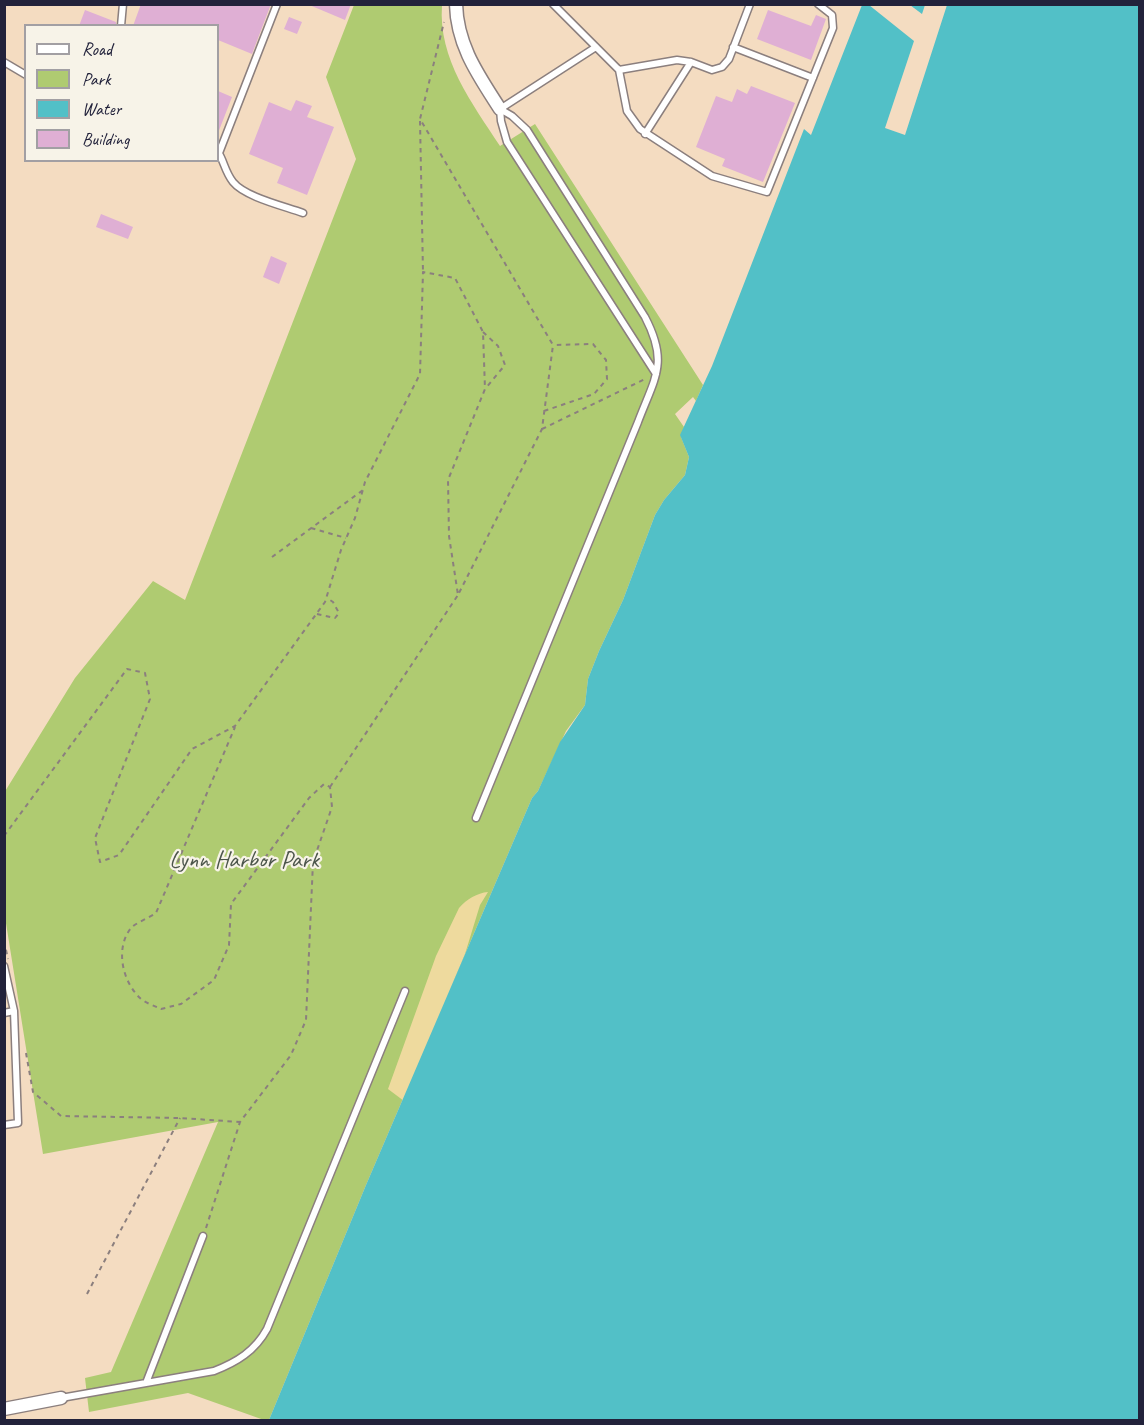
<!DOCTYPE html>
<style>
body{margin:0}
#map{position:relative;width:1144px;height:1425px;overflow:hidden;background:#f4dcc1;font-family:Caveat,sans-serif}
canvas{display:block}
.frame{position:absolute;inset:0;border:6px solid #22223b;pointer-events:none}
.legend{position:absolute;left:24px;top:24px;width:195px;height:138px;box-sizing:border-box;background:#f7f3e8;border:2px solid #a29fa3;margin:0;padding:8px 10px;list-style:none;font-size:18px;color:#22223b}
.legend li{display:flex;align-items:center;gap:12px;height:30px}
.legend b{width:30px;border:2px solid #a29fa3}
</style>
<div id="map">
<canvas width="1144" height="1425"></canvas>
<div class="frame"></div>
<ul class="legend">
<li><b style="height:8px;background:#fff"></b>Road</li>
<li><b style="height:16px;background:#afcb71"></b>Park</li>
<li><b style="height:16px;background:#52c0c7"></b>Water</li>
<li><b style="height:16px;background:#dfafd4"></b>Building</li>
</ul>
</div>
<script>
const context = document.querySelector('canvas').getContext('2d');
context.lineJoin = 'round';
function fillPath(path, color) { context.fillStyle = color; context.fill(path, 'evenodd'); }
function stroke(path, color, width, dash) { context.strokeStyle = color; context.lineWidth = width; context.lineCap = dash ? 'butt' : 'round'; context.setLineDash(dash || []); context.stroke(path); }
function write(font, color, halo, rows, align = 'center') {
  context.font = font + ' Caveat,sans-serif'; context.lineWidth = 4.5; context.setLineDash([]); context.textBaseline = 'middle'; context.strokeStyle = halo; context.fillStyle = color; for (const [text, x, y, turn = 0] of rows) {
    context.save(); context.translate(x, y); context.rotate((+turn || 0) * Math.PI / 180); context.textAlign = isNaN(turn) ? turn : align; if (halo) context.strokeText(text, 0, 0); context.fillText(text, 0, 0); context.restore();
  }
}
const green = new Path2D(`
 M 354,5 L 442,5 C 438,59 472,103 500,146 L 535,124 L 703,385 L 696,401 L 693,397 L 675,414 L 684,427 L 681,437 L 689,457 L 685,475 L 664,500 L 655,515 L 623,600 L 599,651 L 588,679 L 585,705 L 566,731 L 538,791 L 532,798 L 366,1185 L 269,1420 L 264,1420 L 188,1393 L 89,1412 L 85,1378 L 111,1372 L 218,1122 L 43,1154 L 5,917 L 4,793 L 75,678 L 153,581 L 185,600 L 356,159 L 326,77 Z`);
const sand = new Path2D(`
 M 488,892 L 480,905 L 465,954 L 404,1101 L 388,1089 L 436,956 L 459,908 C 467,899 477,893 488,892 Z`);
const water = new Path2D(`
 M 862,5 L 1139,5 L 1139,1420 L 269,1420 L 366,1185 L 532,798 L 538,791 L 560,742 L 585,705 L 588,679 L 599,651 L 623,600 L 655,515 L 664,500 L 685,475 L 689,457 L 680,435 L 712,366 L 804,129 L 811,135 Z`);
const pier = new Path2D(`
 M 869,5 L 910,5 L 922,14 L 925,5 L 947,5 L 905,135 L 885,128 L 914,41 Z`);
const building = new Path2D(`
 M 141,4 L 271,4 L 252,54 L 218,40 L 218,26 L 133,26 Z
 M 307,4 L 351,4 L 345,20 Z
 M 85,10 L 116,22 L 116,26 L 79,26 Z
 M 768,10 L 811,26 L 816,15 L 826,19 L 811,60 L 757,39 Z
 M 289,17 L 302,22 L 297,34 L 284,29 Z
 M 751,86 L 795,103 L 763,182 L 722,166 L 725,159 L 696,147 L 716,96 L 732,102 L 737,89 L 747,94 Z
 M 218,91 L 232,97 L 218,133 Z
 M 296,100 L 312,106 L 307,117 L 334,127 L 307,195 L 277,183 L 283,168 L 249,154 L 269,102 L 291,111 Z
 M 101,214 L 133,227 L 128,239 L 96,227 Z
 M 271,256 L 287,263 L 279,284 L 263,277 Z`);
const path = new Path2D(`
 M 420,121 L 423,272
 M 483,332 L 498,346 L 505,365 L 485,389
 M 544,411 L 594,394 L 607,379 L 606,360 L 593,344 L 553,345
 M 542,429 L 645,379
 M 311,528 L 346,538
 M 272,557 L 363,490
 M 317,614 L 335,618 L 339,613 L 333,602 L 327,598
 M 330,787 L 458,595
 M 4,836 L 127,669 L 145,673 L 150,699 L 95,838 L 100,862 L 119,855 L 192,749 L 235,726 L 325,602 L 341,550 L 355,518 L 365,482 L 420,374 L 423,272 L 455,278 L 483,332 L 485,389 L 448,480 L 449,536 L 458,595 L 542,429 L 553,345 L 420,119 L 444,22
 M 4,941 L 8,959
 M 26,1053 L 33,1092 L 61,1116 L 180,1118 L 240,1122
 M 206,1228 L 240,1122 L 291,1055 L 306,1020 L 313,862 L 332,807 L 330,787 L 324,784 L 309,798 L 231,904 L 229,945 L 214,980 L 181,1004 L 161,1009 C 155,1006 145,1003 140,998 C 122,981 115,948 131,928 C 137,922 149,918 156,913 L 235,727
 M 87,1294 L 180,1118`);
const service = new Path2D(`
 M 553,4 L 619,70 L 627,111 L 640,129 L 712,176 L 767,192 L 833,28 L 832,15 L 818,4
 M 121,26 L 123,4
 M 733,47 L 813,78
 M 4,62 L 26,75
 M 619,70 L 677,60 L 691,62 L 712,70 L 722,67 L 729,59 L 750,4
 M 500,109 L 501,121 L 507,142 L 656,374
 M 500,109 L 596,47
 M 645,134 L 691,62
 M 218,152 C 224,161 225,172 233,182 C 245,197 284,206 303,213
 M 219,153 L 277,4
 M 476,818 L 638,422 C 655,377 669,363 645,317 L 527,130 L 512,116 L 500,109
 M 4,966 L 14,1011 L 4,1013
 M 4,1125 L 18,1123 L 14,1011
 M 146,1383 L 203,1236
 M 61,1398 L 214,1371 C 237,1362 255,1351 267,1329 L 405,991`);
const minor = new Path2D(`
 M 456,4 C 457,46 479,76 500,109
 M 4,1409 L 61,1398`);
const parkNames = [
 ["Lynn Harbor Park",244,861]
];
fillPath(green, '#afcb71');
fillPath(sand, '#eeda9e');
fillPath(water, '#52c0c7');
fillPath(pier, '#f4dcc1');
fillPath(building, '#dfafd4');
stroke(service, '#8b7f7e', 9);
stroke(minor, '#8b7f7e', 15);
stroke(path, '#8b7f7e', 2, [4.5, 4.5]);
stroke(service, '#fff', 6);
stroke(minor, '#fff', 12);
write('24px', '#4c554b', '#f7f3e8', parkNames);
</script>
